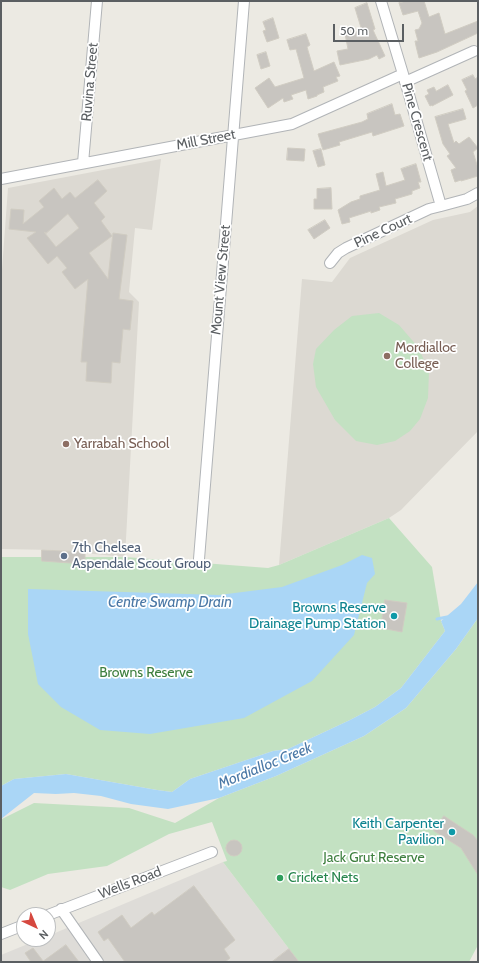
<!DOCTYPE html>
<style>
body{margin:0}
#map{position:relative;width:479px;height:963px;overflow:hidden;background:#eceae3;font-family:Cabin,sans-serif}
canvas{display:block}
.frame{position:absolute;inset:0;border:2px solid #5b5f62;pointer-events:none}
.north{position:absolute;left:16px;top:907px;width:40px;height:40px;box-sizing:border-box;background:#fff;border:1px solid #bdbfc0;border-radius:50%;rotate:136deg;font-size:11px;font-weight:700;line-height:16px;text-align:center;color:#5b5f62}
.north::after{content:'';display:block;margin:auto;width:14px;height:18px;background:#d6483f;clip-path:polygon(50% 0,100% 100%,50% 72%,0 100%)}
.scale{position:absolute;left:333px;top:24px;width:71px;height:18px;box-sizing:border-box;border:2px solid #5b5f62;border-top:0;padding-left:5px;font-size:12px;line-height:14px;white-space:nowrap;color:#5b5f62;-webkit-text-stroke:3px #fff;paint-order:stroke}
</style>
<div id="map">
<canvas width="479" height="963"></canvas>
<div class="frame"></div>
<div class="north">N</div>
<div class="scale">50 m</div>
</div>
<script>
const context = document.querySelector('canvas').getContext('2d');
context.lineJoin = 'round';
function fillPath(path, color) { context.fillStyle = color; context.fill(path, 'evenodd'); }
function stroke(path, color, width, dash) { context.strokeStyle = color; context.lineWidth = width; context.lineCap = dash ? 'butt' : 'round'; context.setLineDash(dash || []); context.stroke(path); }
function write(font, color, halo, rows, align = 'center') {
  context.font = font + ' Cabin,sans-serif'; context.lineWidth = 3.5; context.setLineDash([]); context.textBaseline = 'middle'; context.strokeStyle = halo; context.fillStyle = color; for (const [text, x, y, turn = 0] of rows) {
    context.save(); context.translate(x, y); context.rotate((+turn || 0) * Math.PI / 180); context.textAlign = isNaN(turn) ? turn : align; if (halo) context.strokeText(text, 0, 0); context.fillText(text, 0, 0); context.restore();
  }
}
const industrial = new Path2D(`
 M 223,862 L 299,962 L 1,962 L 1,955 L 40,939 L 48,939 L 48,936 Z`);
const education = new Path2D(`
 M 161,159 L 152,230 L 135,228 L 129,292 L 139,302 L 125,557 L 53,550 L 1,549 L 1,283 L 8,188 Z
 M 478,206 L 478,431 L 401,510 L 389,518 L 279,565 L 302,279 L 332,282 L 350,258 L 433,220 L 470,212 Z`);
const green = new Path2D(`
 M 379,313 L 399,325 L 418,347 L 429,371 L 428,398 L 420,419 L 410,431 L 395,441 L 377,445 L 356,441 L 335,420 L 316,387 L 313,364 L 316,349 L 334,330 L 352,316 Z
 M 389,518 L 432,567 L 441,621 L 445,631 L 401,688 L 375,707 L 350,720 L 288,749 L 273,751 L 190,779 L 172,792 L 157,790 L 66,774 L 14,779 L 1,786 L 1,557 L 125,557 L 268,568 L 279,565 Z
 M 478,618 L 478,945 L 469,962 L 299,962 L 223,862 L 227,861 L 212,822 L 169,834 L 107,866 L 48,874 L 10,890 L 1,887 L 2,819 L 34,803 L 129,808 L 175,823 L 219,798 L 276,776 L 364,736 L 406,708 L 456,649 Z`);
const water = new Path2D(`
 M 362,555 L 372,558 L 375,574 L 367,583 L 354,635 L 312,681 L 244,718 L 150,734 L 100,730 L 61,707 L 38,684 L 28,634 L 28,589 L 219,595 L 282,587 L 342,565 Z
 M 478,582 L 478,618 L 456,649 L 406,708 L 364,736 L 276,776 L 219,798 L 168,809 L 131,804 L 101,796 L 74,793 L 56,794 L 34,793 L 1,819 L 1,786 L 14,779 L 66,774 L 157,790 L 172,792 L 190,779 L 273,751 L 288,749 L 350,720 L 375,707 L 401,688 L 445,631 L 441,621 L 461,604 Z`);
const stream = new Path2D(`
 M 358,605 L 381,607
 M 437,619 L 447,617`);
const building = new Path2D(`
 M 407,1 L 424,1 L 429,17 L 439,13 L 445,34 L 478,21 L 478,33 L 437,52 L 419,58 L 416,46 L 415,41 L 418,41 L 415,30 L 419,29 L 422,23 L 418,11 L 403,15 L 399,3 Z
 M 367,3 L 375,29 L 373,30 L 385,56 L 379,59 L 377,55 L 369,59 L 340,65 L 337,51 L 348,49 L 345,34 L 362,31 L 355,8 Z
 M 273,18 L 279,38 L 267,42 L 263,31 L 266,30 L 263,22 Z
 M 306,34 L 310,45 L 307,47 L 314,71 L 334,62 L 340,76 L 336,77 L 338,81 L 323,87 L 324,92 L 317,95 L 317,96 L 308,99 L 306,90 L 291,95 L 293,99 L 284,102 L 283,98 L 268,108 L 255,88 L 269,78 L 275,87 L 304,78 L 296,49 L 290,50 L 287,40 Z
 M 266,52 L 270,66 L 261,69 L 257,55 Z
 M 473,75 L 475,79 L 478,77 L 478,105 L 473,108 L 465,91 L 467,90 L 462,80 Z
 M 448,85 L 453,95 L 432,106 L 432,105 L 430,106 L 425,96 L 429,94 L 427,90 L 434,87 L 436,91 Z
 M 392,104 L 395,115 L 400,114 L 404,126 L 373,136 L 372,132 L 339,142 L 340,145 L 323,150 L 318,134 L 362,122 L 368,119 L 367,114 Z
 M 463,109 L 466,119 L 448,124 L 454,143 L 456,141 L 459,144 L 469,137 L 478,148 L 473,152 L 478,168 L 478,176 L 461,181 L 461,180 L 455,182 L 451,170 L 456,168 L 447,156 L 450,154 L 443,144 L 435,117 Z
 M 288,148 L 305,149 L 304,161 L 287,160 Z
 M 321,149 L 325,165 L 318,167 L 313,151 Z
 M 416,164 L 421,182 L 418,182 L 420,188 L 412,191 L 412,194 L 395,199 L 396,203 L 379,207 L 380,210 L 371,213 L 371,211 L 349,218 L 350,222 L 342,224 L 338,210 L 351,202 L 360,199 L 360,196 L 380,190 L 376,174 L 383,172 L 386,186 L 405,180 L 401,169 Z
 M 98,180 L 107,191 L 94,203 L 105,217 L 101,221 L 112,236 L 89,253 L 108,279 L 113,233 L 127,235 L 119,299 L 133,301 L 130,330 L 123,329 L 120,363 L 112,362 L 111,383 L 86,381 L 87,362 L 81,362 L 88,279 L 75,289 L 62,272 L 67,268 L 57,256 L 48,264 L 27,238 L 36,232 L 9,229 L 11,209 L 24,210 L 23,224 L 44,207 L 39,201 L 54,188 L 62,199 L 70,192 L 75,198 ZM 68,214 L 79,228 L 56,247 L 44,232 L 46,233 Z
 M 331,188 L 332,209 L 314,209 L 314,199 L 317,199 L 317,189 Z
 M 325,220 L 330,228 L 314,239 L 308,230 Z
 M 42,550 L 85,552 L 85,564 L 42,561 Z
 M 385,600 L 407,603 L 402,632 L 381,628 Z
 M 444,816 L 473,835 L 478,841 L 478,875 L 461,848 L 434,831 Z
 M226 848a8 8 0 1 1 16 0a8 8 0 1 1-16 0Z
 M 194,886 L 235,940 L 224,949 L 230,958 L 225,962 L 125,962 L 108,938 L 104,941 L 98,932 L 122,915 L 131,928 L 152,912 L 154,915 Z
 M 66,945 L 79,962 L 31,962 L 25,953 L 33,948 L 43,961 Z
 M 289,949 L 299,962 L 272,962 Z`);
const minor = new Path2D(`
 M 381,1 L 403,74 L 441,206 L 467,199 L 478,193
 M 405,82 L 474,51
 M 83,163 L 97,1
 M 1,179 L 292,124 L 403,74
 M 330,263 L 338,253 L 346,248 L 429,209 L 441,206
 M 199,559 L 244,1
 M 61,909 L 98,962
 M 48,915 L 212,852
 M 1,934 L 24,925`);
const markers = [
 [387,356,4,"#8d6e63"],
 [66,444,4,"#8d6e63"],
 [64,556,4,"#5c6f8a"],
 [394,616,4,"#0f9aa8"],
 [452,832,4,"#0f9aa8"],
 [280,878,4,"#2e9e5b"]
];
const streetNames = [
 ["Ruvina Street",90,82,-85],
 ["Pine Crescent",417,122,74],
 ["Mill Street",206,140,-11],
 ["Pine Court",383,231,-25],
 ["Mount View Street",221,280,-85],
 ["Wells Road",130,883,-21]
];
const educationNames = [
 ["Mordialloc",395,348],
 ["College",395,364],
 ["Yarrabah School",74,444]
];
const serviceNames = [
 ["7th Chelsea",72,548],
 ["Aspendale Scout Group",72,564]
];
const cultureNames = [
 ["Browns Reserve",386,608],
 ["Drainage Pump Station",386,624],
 ["Keith Carpenter",444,824],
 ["Pavilion",444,840]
];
const parkNames = [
 ["Browns Reserve",146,673],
 ["Jack Grut Reserve",374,858]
];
const leisureNames = [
 ["Cricket Nets",288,878]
];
const waterNames = [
 ["Centre Swamp Drain",170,603],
 ["Mordialloc Creek",265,766,-22]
];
fillPath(industrial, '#dedcd8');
fillPath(education, '#dcd9d2');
fillPath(green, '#c3e1c2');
fillPath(water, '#aad6f6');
stroke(stream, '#aad6f6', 3);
fillPath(building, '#c8c5c0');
stroke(building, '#d0ccc2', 1);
stroke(minor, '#b1b4b7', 12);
stroke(minor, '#fff', 10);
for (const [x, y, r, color] of markers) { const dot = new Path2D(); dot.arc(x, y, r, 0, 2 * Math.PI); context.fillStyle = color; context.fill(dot); stroke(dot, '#fff', 1.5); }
write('14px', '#5b5f62', '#fff', streetNames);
write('14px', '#785e54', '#fff', educationNames, 'left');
write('14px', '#4e5e75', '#fff', serviceNames, 'left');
write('14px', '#0d838f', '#fff', cultureNames, 'right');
write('14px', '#3e7f3f', '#fff', parkNames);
write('14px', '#27864d', '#fff', leisureNames, 'left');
write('italic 15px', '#4a78a6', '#fff', waterNames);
</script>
